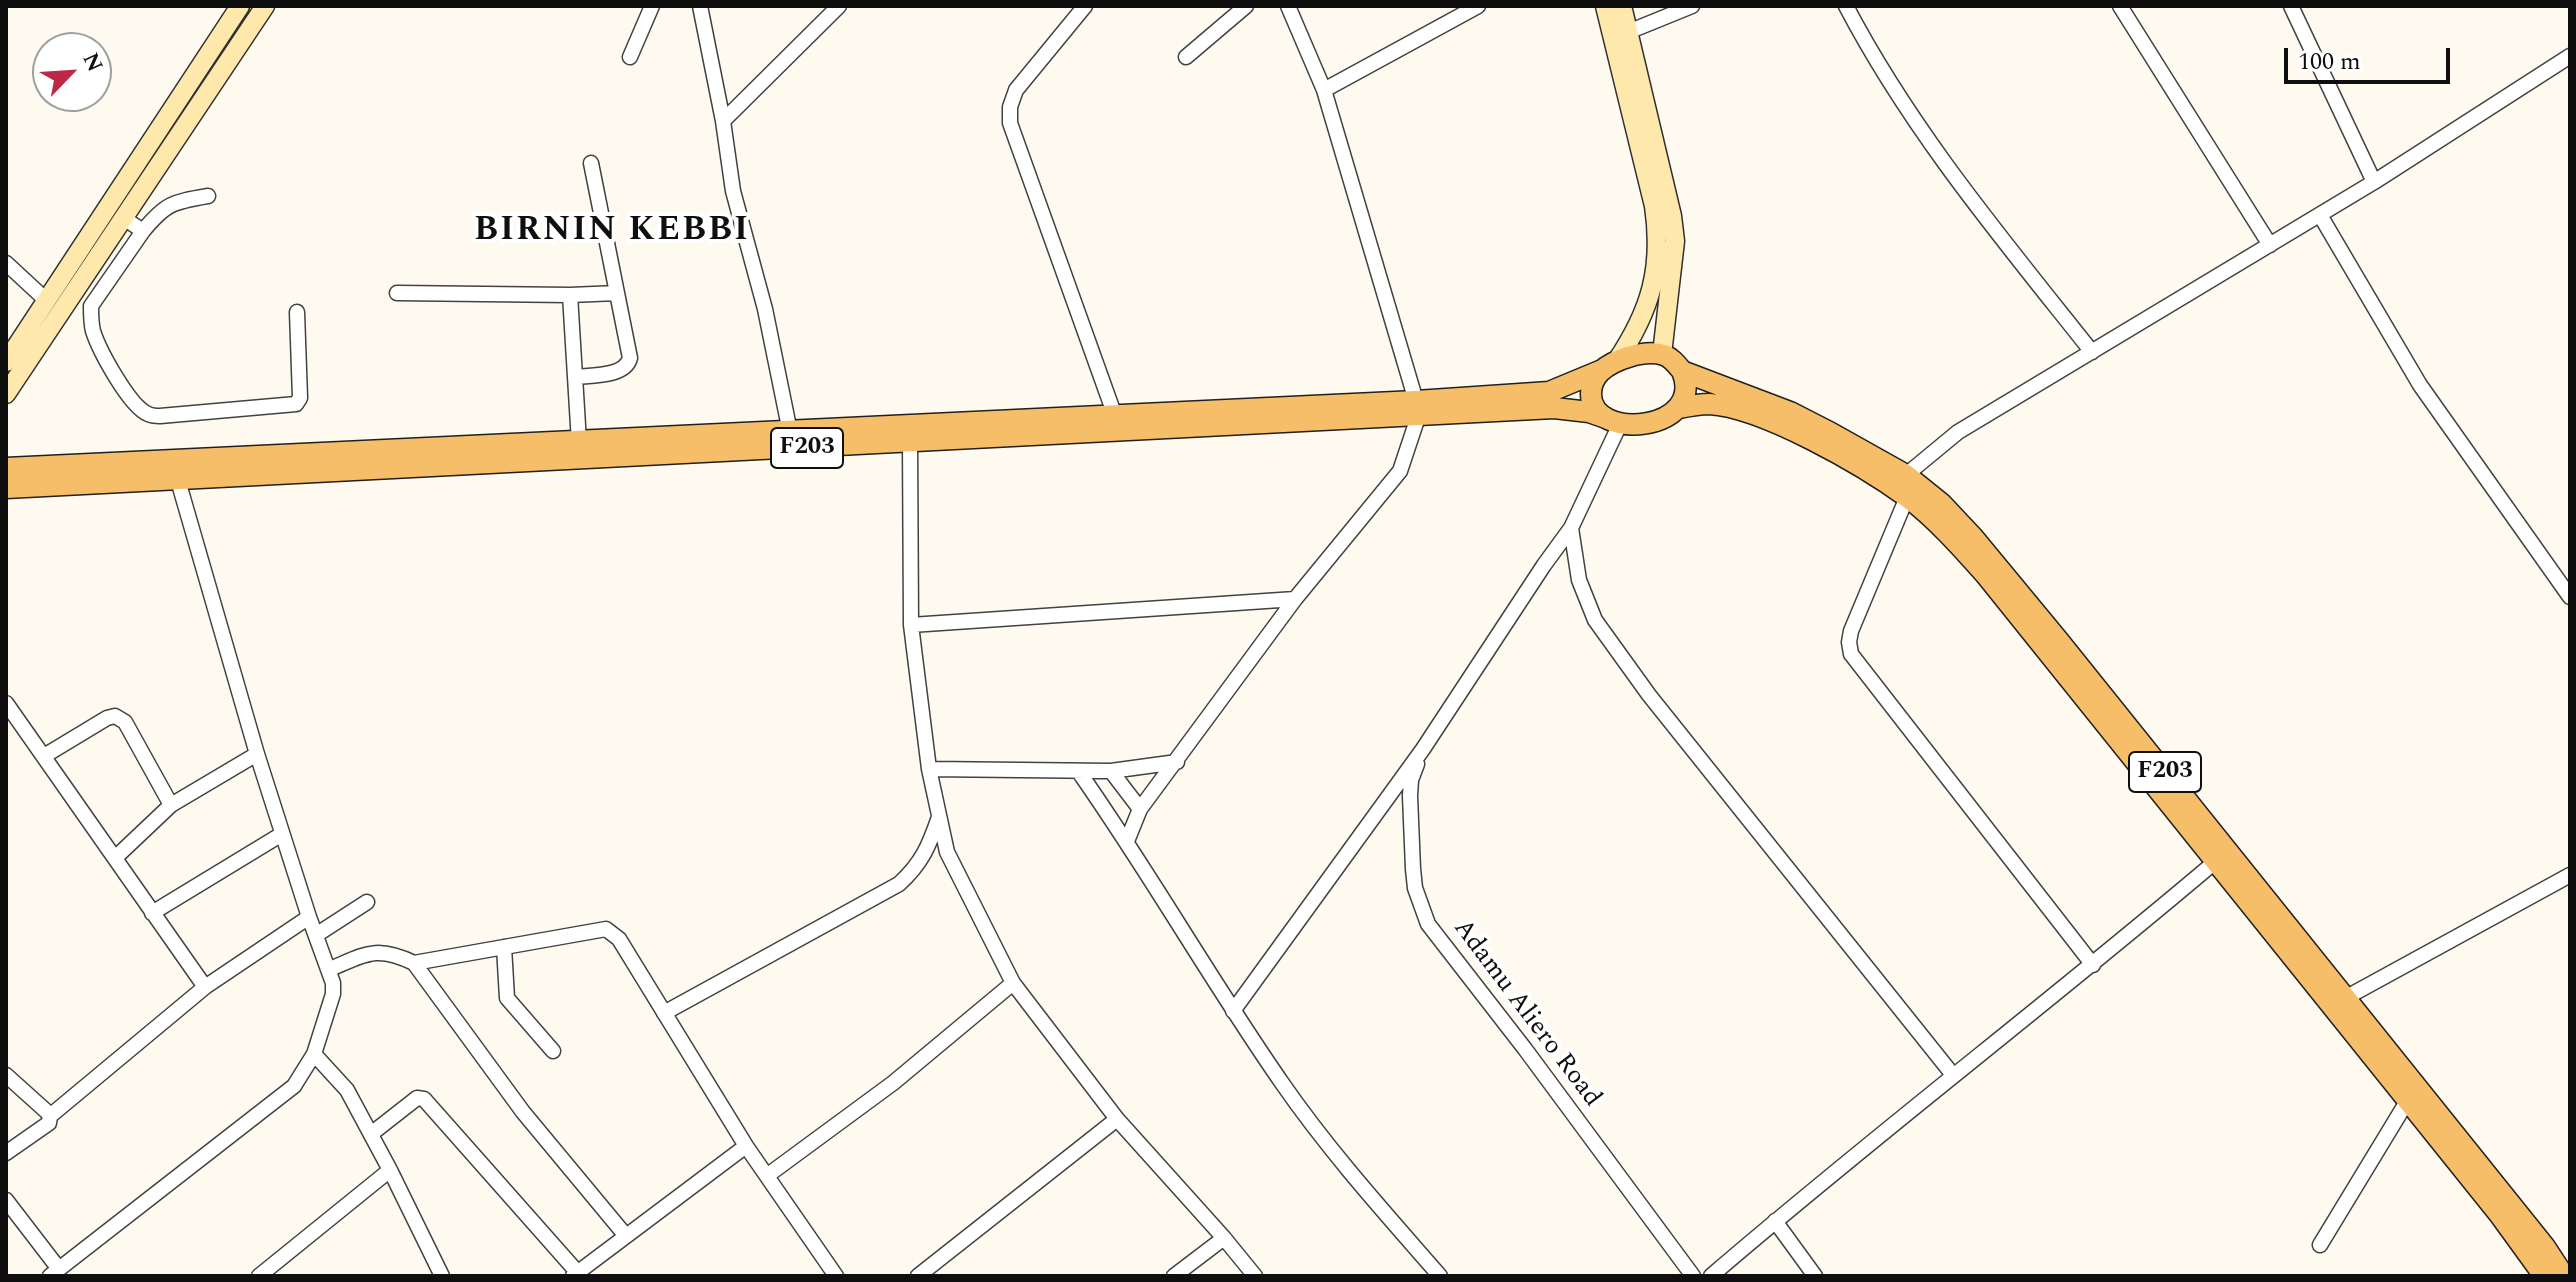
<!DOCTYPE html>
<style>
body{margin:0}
#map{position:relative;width:2576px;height:1282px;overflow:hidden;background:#fffaf0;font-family:Spectral,serif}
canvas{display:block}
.frame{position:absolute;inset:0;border:8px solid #0f0f0f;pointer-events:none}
.north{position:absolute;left:32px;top:32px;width:80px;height:80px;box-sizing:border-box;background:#fff;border:2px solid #9f9f9f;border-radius:50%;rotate:65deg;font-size:22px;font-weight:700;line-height:32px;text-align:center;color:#0f0f0f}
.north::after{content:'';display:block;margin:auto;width:28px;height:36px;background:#bd2846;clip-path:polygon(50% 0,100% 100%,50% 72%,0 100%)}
.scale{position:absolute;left:2284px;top:48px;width:166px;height:36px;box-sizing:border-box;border:4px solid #0f0f0f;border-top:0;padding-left:10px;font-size:24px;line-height:28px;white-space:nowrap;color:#0f0f0f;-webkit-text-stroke:6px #fff;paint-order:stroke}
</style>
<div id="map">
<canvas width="2576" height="1282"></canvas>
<div class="frame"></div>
<div class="north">N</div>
<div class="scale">100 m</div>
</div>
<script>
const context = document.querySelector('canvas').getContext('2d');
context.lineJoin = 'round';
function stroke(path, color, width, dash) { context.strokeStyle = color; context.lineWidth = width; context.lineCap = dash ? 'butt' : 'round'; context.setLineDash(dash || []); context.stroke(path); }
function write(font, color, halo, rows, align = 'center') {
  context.font = font + ' Spectral,serif'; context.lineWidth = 8; context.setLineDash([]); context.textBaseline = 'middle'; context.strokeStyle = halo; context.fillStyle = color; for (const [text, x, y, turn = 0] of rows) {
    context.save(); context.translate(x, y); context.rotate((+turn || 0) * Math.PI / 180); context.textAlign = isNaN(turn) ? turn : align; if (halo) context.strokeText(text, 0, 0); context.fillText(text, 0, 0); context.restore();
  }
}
const street = new Path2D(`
 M 700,6 L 723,121 L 733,191 L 765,309 L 790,432
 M 1085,6 L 1016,90 L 1010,107 L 1010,123 L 1115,416
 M 1288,6 L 1324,90 L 1416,401
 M 1846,6 C 1912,132 2004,241 2092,352
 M 2120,6 L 2270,245
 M 2291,6 L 2374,182
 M 1628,32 L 1692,6
 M 630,57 L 652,6
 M 1186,57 L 1246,6
 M 1324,90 L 1478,6
 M 723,121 L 839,6
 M 2320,215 L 2420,385 L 2570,597
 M 125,219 L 143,231 L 91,306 C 91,314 91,323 93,331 C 99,350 129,406 148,414 C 152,416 156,416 160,416 L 296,404 L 300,398 L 297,312
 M 143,231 C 166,203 173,202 208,196
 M 6,263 L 47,301
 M 397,293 L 570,295 L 579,442
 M 570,295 L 617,293
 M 575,377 C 592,375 625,377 630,358 L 591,163
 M 910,442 L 911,625 L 929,769 L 947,852 L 1013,983 L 1117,1119 L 1224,1238 L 1255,1276
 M 1906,475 L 1958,432 L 2374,182 L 2570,56
 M 1907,497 L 1851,631 L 1849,642 L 1851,654 L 2093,965
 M 1571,528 L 1579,580 L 1595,620 L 1649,695 L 1953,1075
 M 911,625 L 1295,599
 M 6,703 L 205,987
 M 44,756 L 107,718 L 115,716 L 125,722 L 171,805
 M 1417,764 L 1411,780 L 1410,796 L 1413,869 L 1415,888 L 1428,924 L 1525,1049 L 1693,1276
 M 929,769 L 1111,771 L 1177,762
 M 1111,771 L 1140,809
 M 1079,772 C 1150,873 1211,981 1282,1083 C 1329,1151 1385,1213 1440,1276
 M 1127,841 L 1140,809 L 1295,599 L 1400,471 L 1418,417
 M 115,858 L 171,805 L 257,754
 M 152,913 L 282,834
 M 316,935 L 367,902
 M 504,947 L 507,998 L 553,1051
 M 414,963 L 606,929 L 619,939 L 746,1146 L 836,1276
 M 330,969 C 366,954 376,945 414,963 L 523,1112 L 626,1236
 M 2347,997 L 2570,875
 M 1233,1011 L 1423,749 L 1544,565 L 1571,528 L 1620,424
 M 664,1013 L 899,884 C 922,863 929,846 939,817
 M 314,1054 L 347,1090 L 390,1170 L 442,1276
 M 6,1075 L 46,1111 L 50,1116
 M 371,1134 L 417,1098 L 424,1099 L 578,1273
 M 6,1153 L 49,1123 L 50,1116 L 205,987 L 309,917
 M 768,1175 L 893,1083 L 1013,983
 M 6,1200 L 59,1269
 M 1775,1221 L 1815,1276
 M 2320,1245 L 2411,1095
 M 50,1276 L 294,1086 L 314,1054 L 333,994 L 333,983 L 309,917 L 257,754 L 177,477
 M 259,1276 L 390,1170
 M 573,1276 L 746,1146
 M 918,1276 L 1117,1119
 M 1174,1276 L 1224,1238
 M 1711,1276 C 1876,1134 2050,1002 2216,861`);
const secondary = new Path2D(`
 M 1605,6 L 1654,206 C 1663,268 1651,310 1616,362
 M 1622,6 L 1672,216 L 1675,241 L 1662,354
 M 6,362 L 240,6
 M 6,394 L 265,6`);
const primary = new Path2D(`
 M 1682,371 C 1707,431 1591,443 1591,394 C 1591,385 1594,378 1600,372 C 1614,359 1645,349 1664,355 C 1672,358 1677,365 1682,371 L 1790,412 L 1831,433 L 1906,475 L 1942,504 L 1973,537 L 2059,641 L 2545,1247 L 2564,1276
 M 1679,408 C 1689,406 1699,404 1709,404 C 1763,407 1863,465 1907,497 C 1936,519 1961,547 1985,574 L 2499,1214 L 2544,1276
 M 6,468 L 1416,401 L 1549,392 L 1602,370
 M 6,488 L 1554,408 L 1589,412 L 1606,418`);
const shields = [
 [807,448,72],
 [2165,772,72]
];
const shieldNames = [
 ["F203",807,448],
 ["F203",2165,772]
];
const streetNames = [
 ["Adamu Aliero Road",1526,1014,53]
];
const districtNames = [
 ["BIRNIN KEBBI",612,232]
];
stroke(street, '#424242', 17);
stroke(secondary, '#313131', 21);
stroke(primary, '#202020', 23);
stroke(street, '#fff', 14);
stroke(secondary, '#fee8ac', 18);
stroke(primary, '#f6be69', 20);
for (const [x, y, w] of shields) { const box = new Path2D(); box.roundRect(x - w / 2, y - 20, w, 40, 6); context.fillStyle = '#fff'; context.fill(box); stroke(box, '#0f0f0f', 2); }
write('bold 24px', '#0f0f0f', null, shieldNames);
write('26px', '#0f0f0f', '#fff', streetNames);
context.letterSpacing = '2px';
write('bold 34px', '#0f0f0f', '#fff', districtNames);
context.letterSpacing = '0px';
</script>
